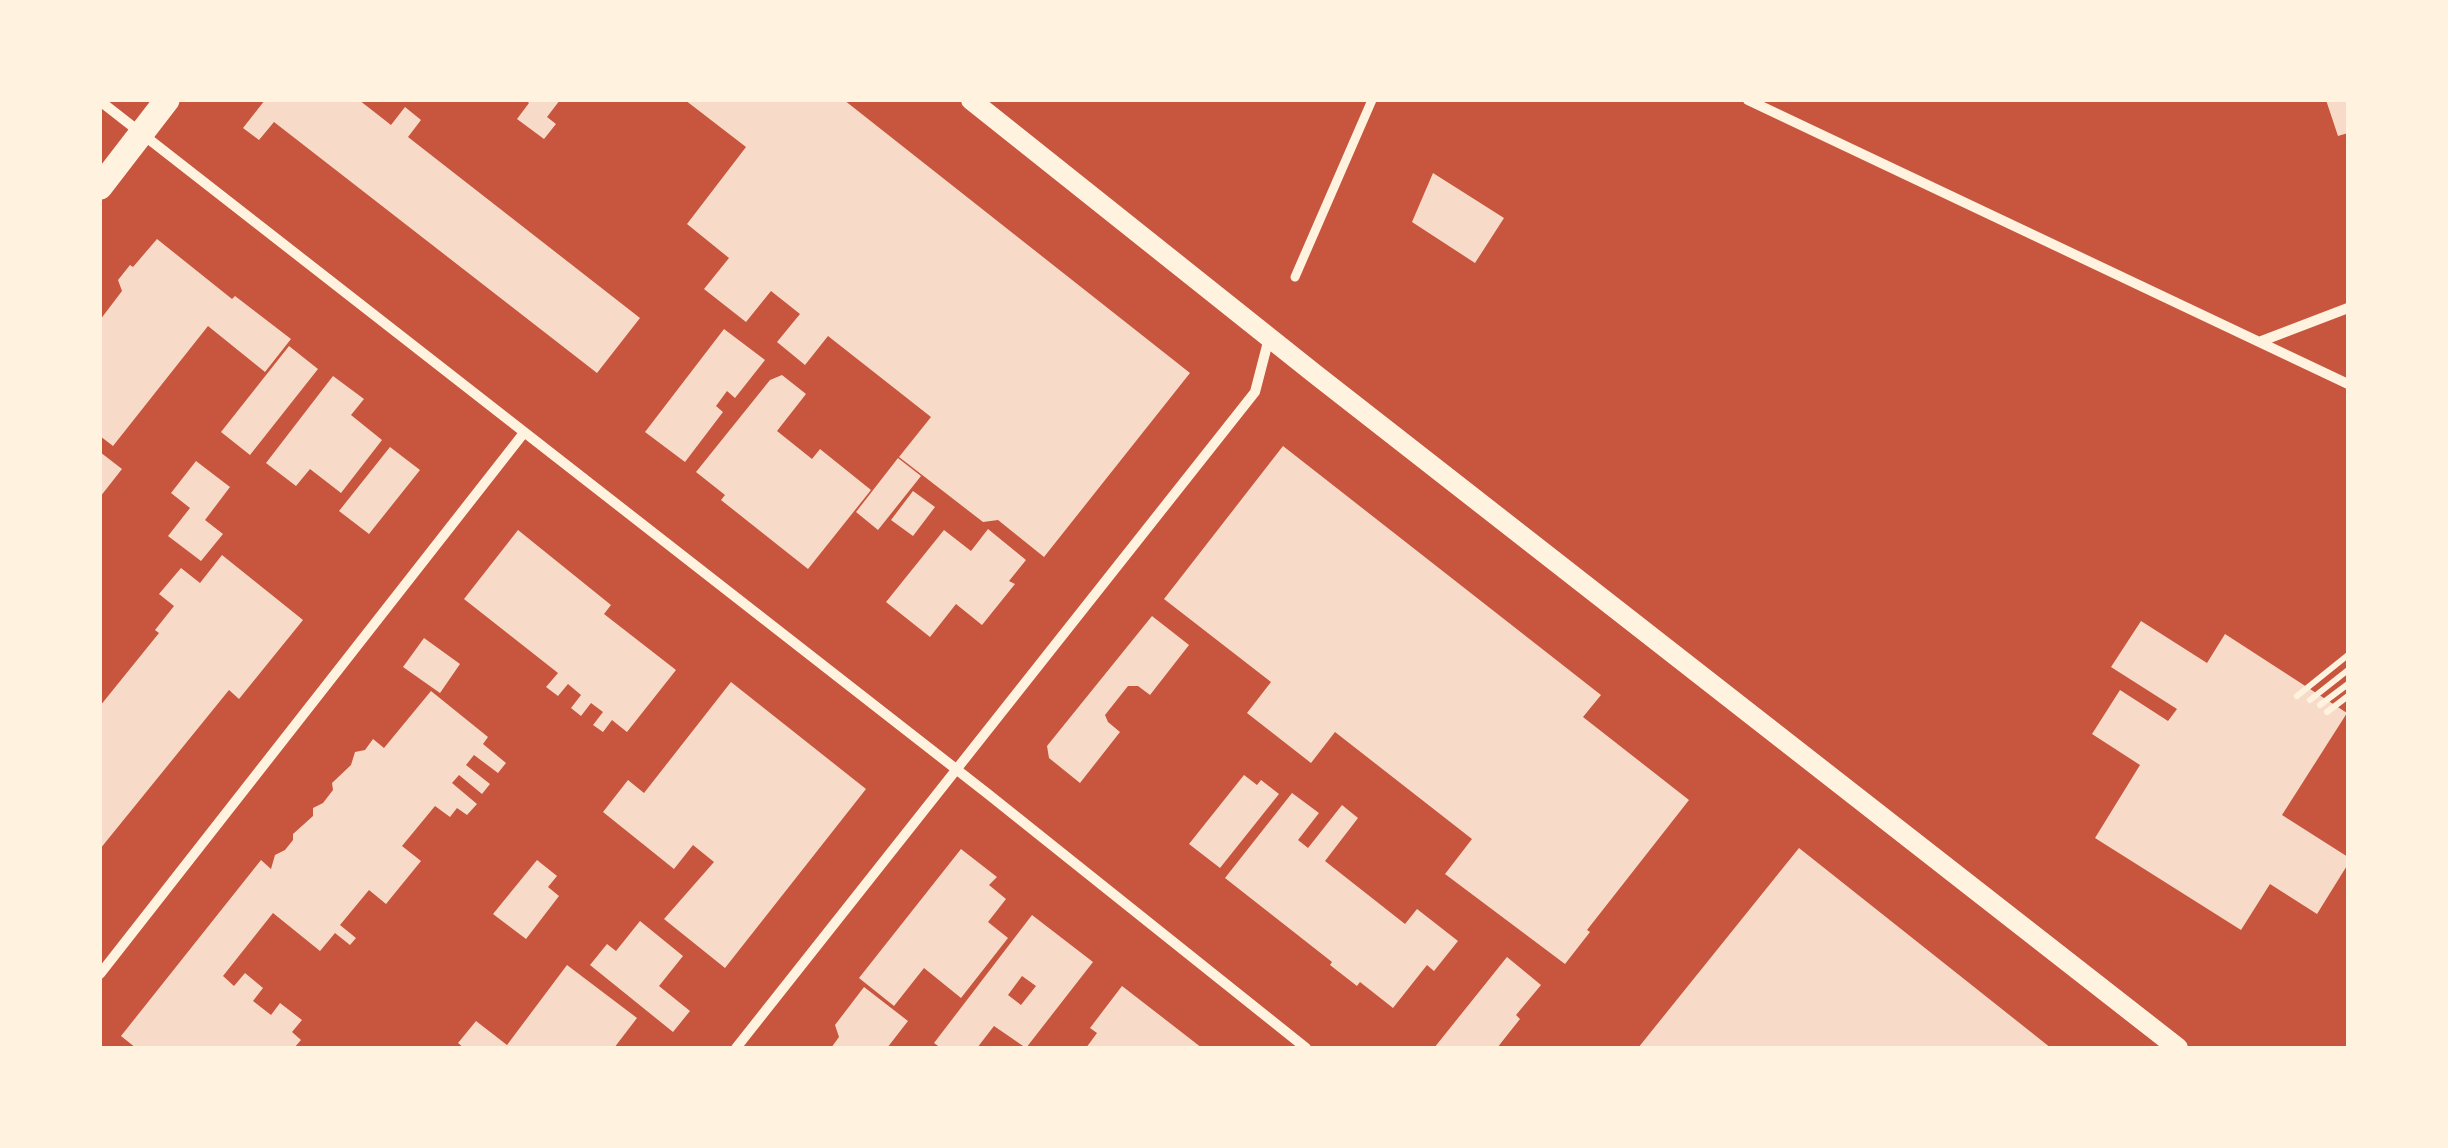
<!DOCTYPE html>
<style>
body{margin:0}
#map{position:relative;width:2448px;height:1148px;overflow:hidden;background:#c8553d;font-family:"DejaVu Sans",sans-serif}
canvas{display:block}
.frame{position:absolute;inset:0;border:102px solid #fff3e0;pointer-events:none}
</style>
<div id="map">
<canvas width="2448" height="1148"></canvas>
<div class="frame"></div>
</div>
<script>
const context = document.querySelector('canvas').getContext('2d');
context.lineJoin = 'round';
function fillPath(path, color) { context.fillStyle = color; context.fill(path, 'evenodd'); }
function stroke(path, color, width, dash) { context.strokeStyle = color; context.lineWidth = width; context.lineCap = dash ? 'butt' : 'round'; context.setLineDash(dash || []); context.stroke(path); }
const building = new Path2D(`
 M 265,100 L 359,100 L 391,125 L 405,107 L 421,120 L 408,137 L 640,318 L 597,373 L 274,122 L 259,140 L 243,128 Z
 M 526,100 L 560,100 L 547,117 L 556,124 L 544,139 L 517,119 L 529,103 Z
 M 685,100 L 844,100 L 1190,373 L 1044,557 L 998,520 L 983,522 L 899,457 L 931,417 L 828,336 L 805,365 L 777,342 L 800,314 L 771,291 L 746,322 L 704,289 L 729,258 L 687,224 L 746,147 Z
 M 2326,100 L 2348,100 L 2348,133 L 2338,136 Z
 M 1433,173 L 1504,218 L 1475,263 L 1412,222 Z
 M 157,239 L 232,299 L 235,296 L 291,339 L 265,372 L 208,326 L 113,446 L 100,436 L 100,320 L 122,291 L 118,280 L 130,265 L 133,267 Z
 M 724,329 L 765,360 L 735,398 L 727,391 L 716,406 L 723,412 L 685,462 L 645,432 Z
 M 289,346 L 318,369 L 250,455 L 221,432 Z
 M 782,375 L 806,394 L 777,431 L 812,459 L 820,449 L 871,490 L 808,569 L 721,500 L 725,495 L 696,472 L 770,380 Z
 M 333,376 L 364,399 L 351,415 L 382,440 L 341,493 L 310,469 L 296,486 L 266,463 Z
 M 1283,446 L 1601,695 L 1583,717 L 1689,800 L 1587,930 L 1590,932 L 1565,964 L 1445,874 L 1472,839 L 1335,732 L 1311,763 L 1247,713 L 1271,682 L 1164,599 Z
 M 390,447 L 420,470 L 369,534 L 339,511 Z
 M 100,452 L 122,469 L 100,497 Z
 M 898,458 L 921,476 L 878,530 L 856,512 Z
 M 196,461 L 230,487 L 205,520 L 223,534 L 201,561 L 168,536 L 190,508 L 171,493 Z
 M 913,491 L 935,507 L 913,536 L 891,520 Z
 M 988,529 L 1026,560 L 1009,581 L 1015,584 L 982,625 L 956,604 L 930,637 L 886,602 L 944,530 L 971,551 Z
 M 518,530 L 611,605 L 604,614 L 676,670 L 627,732 L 612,720 L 603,732 L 593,725 L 603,712 L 591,703 L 581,716 L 571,708 L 581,695 L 568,684 L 558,696 L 546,687 L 558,673 L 464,599 Z
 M 222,555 L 303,620 L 239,699 L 229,690 L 100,849 L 100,706 L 159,633 L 155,630 L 174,606 L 159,594 L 181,568 L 200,583 Z
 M 1152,616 L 1189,645 L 1150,695 L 1138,686 L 1128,686 L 1105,715 L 1108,722 L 1120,732 L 1080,783 L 1049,758 L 1047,746 Z
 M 2141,621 L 2207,663 L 2225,634 L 2347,713 L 2282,815 L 2348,857 L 2348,864 L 2317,914 L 2270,884 L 2241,930 L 2095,838 L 2140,765 L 2092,734 L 2120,690 L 2168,721 L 2177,709 L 2111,667 Z
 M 424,638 L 460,664 L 440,693 L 403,667 Z
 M 731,682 L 866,789 L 725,968 L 664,919 L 714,862 L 693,845 L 674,869 L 603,812 L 628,780 L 644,793 Z
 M 431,691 L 488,737 L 483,744 L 506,763 L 498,773 L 474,755 L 466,765 L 490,784 L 482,794 L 459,775 L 452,783 L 477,804 L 467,815 L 457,808 L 450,817 L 435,806 L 402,846 L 421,861 L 386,904 L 369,890 L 340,925 L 356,938 L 350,945 L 335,933 L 320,951 L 273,913 L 223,976 L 234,986 L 245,973 L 263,988 L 253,1001 L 271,1015 L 280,1003 L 302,1020 L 292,1032 L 301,1040 L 294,1048 L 136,1048 L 121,1036 L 261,860 L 271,869 L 275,855 L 285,850 L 293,840 L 293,834 L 313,816 L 313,808 L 323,803 L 333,790 L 332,783 L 351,765 L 355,752 L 365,750 L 373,739 L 384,748 Z
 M 1244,775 L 1257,785 L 1261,780 L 1279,794 L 1220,868 L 1189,844 Z
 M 1292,793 L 1319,813 L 1298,840 L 1308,848 L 1342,805 L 1358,818 L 1325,861 L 1405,924 L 1417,909 L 1458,941 L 1434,971 L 1427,965 L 1393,1008 L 1360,982 L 1357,986 L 1330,965 L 1332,962 L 1225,878 Z
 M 1799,848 L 2051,1048 L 1638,1048 Z
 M 961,849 L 997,877 L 989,885 L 1006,899 L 988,922 L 1008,938 L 961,998 L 924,968 L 894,1006 L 859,978 Z
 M 537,860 L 557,876 L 548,887 L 559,896 L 526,939 L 493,914 Z
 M 1032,915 L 1093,962 L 1026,1048 L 994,1026 L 977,1048 L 941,1048 L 934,1043 ZM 1022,976 L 1036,986 L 1021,1005 L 1008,995 Z
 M 640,921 L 683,956 L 659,986 L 690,1011 L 673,1032 L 590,965 L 607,944 L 616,951 Z
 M 1507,957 L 1541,985 L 1516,1015 L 1520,1019 L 1497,1048 L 1434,1048 Z
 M 567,965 L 637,1018 L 614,1048 L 464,1048 L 458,1043 L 476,1021 L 507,1045 Z
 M 1122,986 L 1153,1010 L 1202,1048 L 1086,1048 L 1097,1033 L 1090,1028 Z
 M 864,987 L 908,1021 L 887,1048 L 831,1048 L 839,1037 L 835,1025 Z`);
const path = new Path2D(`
 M 2297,696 L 2348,655
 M 2310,700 L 2348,670
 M 2320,705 L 2348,684
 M 2327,712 L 2348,696`);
const pedestrian = new Path2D(`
 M 1295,277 L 1372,100`);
const minor = new Path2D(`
 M 1748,100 L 2348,384
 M 100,101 L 988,794 L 1306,1048
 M 2259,342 L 2348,308
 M 100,974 L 523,434
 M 736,1048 L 1255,392 L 1269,338`);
const secondary = new Path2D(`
 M 971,100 L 1315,374 L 2178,1048`);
const primary = new Path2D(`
 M 100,187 L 167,100`);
fillPath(building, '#f7dbc8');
stroke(path, '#fff3e0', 6);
stroke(pedestrian, '#fff3e0', 9);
stroke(minor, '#fff3e0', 10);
stroke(secondary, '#fff3e0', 20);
stroke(primary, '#fff3e0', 25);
</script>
